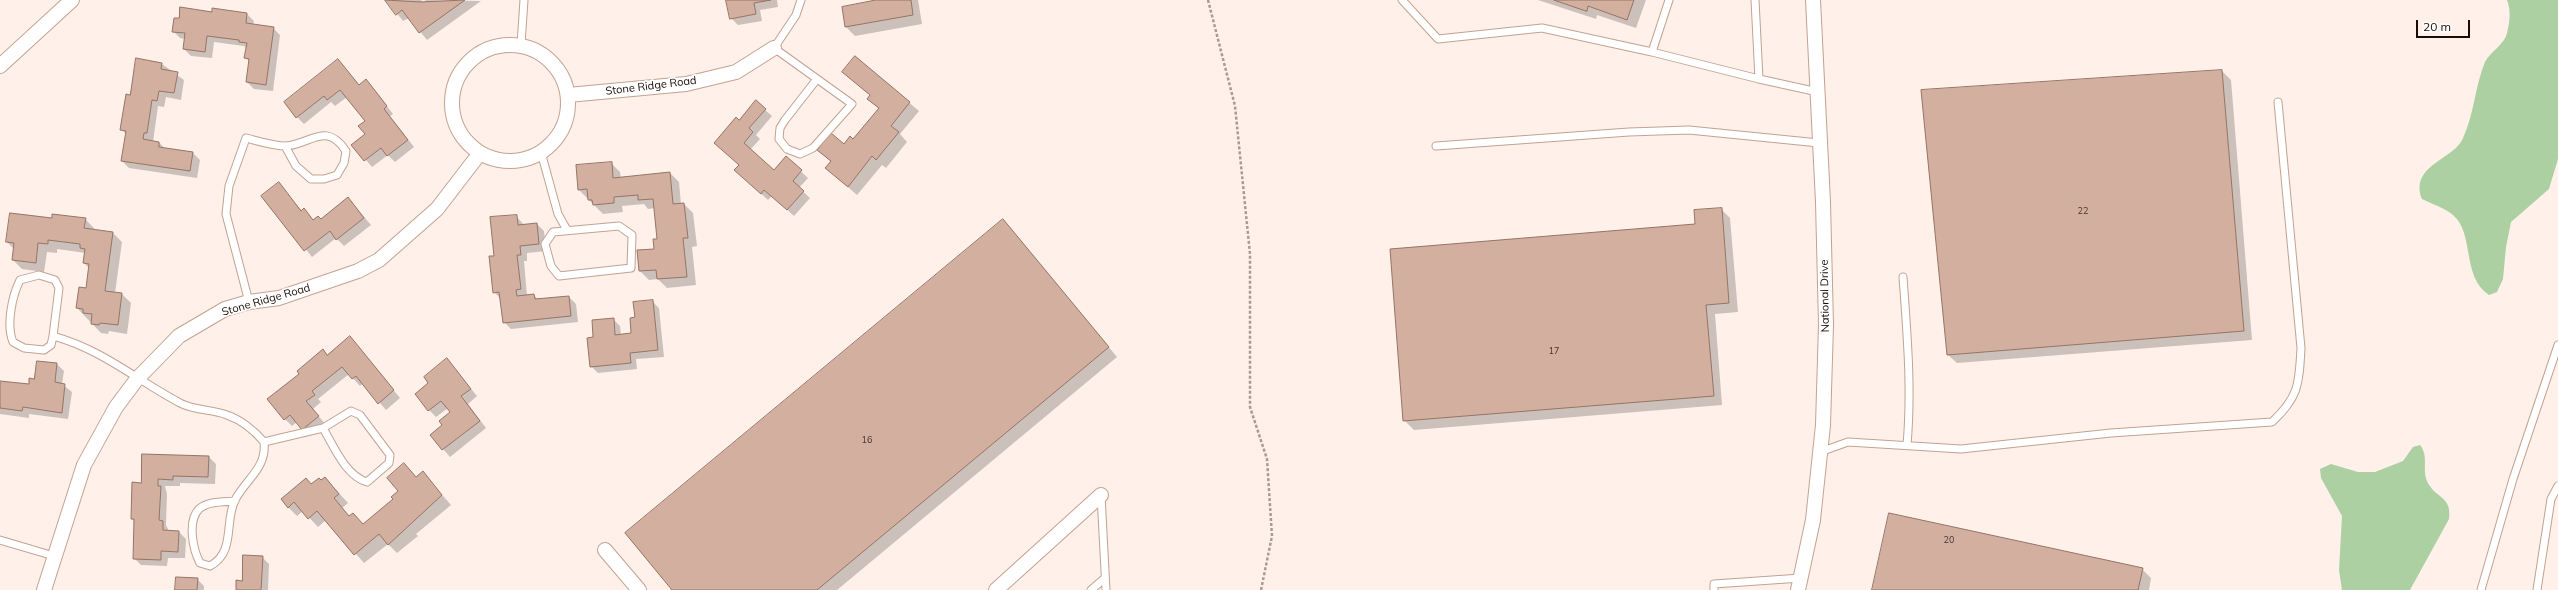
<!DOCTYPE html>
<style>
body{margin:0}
#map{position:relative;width:2558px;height:590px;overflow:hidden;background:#fff0e9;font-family:Mulish,sans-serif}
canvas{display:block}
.scale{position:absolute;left:2416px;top:20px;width:54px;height:18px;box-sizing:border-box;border:2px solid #190d07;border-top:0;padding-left:5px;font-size:12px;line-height:14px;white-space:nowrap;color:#190d07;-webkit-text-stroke:3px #fff;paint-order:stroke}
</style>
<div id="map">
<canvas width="2558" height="590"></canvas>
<div class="scale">20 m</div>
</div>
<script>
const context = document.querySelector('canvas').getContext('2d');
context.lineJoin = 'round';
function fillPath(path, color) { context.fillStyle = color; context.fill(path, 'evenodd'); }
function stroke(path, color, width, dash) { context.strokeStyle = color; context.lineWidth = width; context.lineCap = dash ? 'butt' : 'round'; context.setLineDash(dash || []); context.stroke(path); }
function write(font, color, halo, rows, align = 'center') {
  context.font = font + ' Mulish,sans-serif'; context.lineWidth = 3.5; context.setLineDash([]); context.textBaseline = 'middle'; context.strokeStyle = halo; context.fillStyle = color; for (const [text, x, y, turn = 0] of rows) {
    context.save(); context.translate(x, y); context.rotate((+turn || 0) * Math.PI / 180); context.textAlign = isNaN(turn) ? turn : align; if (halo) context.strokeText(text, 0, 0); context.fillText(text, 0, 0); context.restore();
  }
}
const green = new Path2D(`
 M 2507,0 L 2558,0 L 2558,159 L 2549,189 L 2511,222 L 2506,247 L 2503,279 L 2497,292 L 2489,295 C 2461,276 2475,234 2453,215 C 2445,208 2432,204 2422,199 C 2409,165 2454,160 2463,138 C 2474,115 2475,86 2485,62 C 2490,52 2505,44 2507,33 C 2510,22 2511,10 2507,0 Z
 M 2420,445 C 2429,456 2422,469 2427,481 C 2435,499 2452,495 2449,519 L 2410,590 L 2342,590 L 2339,570 L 2342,516 L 2321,478 L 2320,469 L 2331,464 L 2358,472 L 2375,472 L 2403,461 L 2413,447 Z`);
const shadow = new Path2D(`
 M 386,0 L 421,0 L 423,2 L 426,0 L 481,1 L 427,40 L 409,18 L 403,21 Z
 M 727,0 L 777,0 L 778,7 L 760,10 L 762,21 L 738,25 L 731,18 Z
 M 877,0 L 918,0 L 922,24 L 855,36 L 846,27 Z
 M 1538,0 L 1646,0 L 1636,28 L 1597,15 L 1596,19 Z
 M 213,9 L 247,14 L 254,21 L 253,25 L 273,28 L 280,35 L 273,91 L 254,89 L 247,82 L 250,62 L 246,58 L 247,49 L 244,46 L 214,42 L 212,58 L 191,56 L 184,49 L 185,39 L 180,38 L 173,31 L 213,13 Z
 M 855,57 L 919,111 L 900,134 L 907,142 L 886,168 L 882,165 L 857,195 L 826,168 L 831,162 L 818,150 L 844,145 L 854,141 L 879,109 L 868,99 L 871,96 L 843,72 Z
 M 338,61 L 360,86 L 366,81 L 373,88 L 393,114 L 390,116 L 414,147 L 395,162 L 388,155 L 372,167 L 353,145 L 366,134 L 366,121 L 347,97 L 335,106 L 331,102 L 304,124 L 297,117 Z
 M 162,64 L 184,80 L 181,100 L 166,97 L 164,107 L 158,106 L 153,142 L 159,142 L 165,149 L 193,153 L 200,160 L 197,178 L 129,168 L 122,161 L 126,134 L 121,129 L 131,96 Z
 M 2222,71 L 2231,80 L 2252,340 L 1957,363 L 1947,354 Z
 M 765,110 L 772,116 L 756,135 L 760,139 L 750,150 L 774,171 L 786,158 L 808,178 L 799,188 L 810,198 L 794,216 L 772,196 L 768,200 L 743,177 L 740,165 L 739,121 Z
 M 611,163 L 620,172 L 621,178 L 670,173 L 679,182 L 681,204 L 684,204 L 693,213 L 697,246 L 692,247 L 696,285 L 667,288 L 658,279 L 649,280 L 640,271 L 655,250 L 658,240 L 655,208 L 648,209 L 644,204 L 622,206 L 623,212 L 603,214 L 579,190 Z
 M 279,184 L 302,211 L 314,221 L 321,220 L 348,198 L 371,225 L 344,246 L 336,238 L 312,257 L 263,196 Z
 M 1721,209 L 1730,218 L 1738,312 L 1715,314 L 1722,405 L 1414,430 L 1404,420 Z
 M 516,216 L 524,225 L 537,224 L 544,231 L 546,251 L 527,253 L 527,261 L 524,261 L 527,296 L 534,295 L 538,300 L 569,297 L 576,304 L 578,322 L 511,329 L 504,322 L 501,299 L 494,292 L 495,256 Z
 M 52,219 L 85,219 L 94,228 L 94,231 L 113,233 L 122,242 L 115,293 L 122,294 L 131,303 L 127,334 L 109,331 L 108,334 L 101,333 L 77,308 L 86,289 L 89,268 L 84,263 L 86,253 L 57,249 L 57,253 L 47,252 L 44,272 L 22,269 L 13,260 L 14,249 L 7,242 Z
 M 1003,220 L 1117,357 L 837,590 L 674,590 Z
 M 652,301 L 659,308 L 664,357 L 636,359 L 637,369 L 598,373 L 591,366 L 594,338 L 613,319 L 620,326 L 621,335 L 632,334 L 636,318 Z
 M 350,337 L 400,398 L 386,410 L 363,383 L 360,386 L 349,374 L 318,399 L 321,402 L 313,409 L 325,424 L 310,436 L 297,422 L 292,426 L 285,419 L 300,374 L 323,351 L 328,355 Z
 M 447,360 L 477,396 L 468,404 L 486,428 L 450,457 L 431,435 L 443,425 L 451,412 L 448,408 L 436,417 L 429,410 L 430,383 Z
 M 57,364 L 64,371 L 62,384 L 72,392 L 68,419 L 29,414 L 29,418 L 0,414 L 0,382 L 30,385 Z
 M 209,457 L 216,464 L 215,484 L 180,483 L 180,486 L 165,486 L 167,494 L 166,525 L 169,531 L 179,532 L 186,539 L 185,558 L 168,558 L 167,566 L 141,565 L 134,558 L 135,522 L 132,519 L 142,484 Z
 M 404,465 L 417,478 L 423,473 L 451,505 L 416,534 L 418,536 L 397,553 L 388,544 L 364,563 L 326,520 L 318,527 L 303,511 L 297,516 L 288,507 L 306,479 L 312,485 L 325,478 L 348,503 L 342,508 L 350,517 L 363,525 L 394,499 L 399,491 Z
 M 262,557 L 269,564 L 268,590 L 237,590 Z
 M 2142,569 L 2151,578 L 2149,590 L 1873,590 Z
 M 197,579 L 204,586 L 204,590 L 176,590 Z`);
const building = new Path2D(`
 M 385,0 L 421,2 L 465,0 L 419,33 L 402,10 L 396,15 Z
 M 726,0 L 771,0 L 754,3 L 756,14 L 730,19 Z
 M 876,0 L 911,0 L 913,15 L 845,27 L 842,7 Z
 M 1554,0 L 1634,0 L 1627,20 L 1588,6 L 1587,11 Z
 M 180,7 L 212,12 L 212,8 L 247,13 L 246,23 L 274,27 L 266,85 L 246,82 L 249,59 L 244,58 L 247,43 L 239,42 L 239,40 L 207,36 L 205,52 L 183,49 L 185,33 L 172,32 L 174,18 L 179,18 Z
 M 855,56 L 910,102 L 891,126 L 899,132 L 876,160 L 872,156 L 848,187 L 825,168 L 831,161 L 817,150 L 831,133 L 844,144 L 850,136 L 853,139 L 879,108 L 867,99 L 870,95 L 842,72 Z
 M 136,58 L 162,63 L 161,69 L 178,72 L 174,93 L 159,91 L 157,101 L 152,100 L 147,133 L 144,133 L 143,139 L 159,142 L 159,147 L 193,152 L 190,171 L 121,161 L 126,131 L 120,130 L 126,94 L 130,95 Z
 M 338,59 L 359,85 L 366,79 L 387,106 L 384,109 L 408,140 L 387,156 L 381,148 L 364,161 L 351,145 L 365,134 L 358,126 L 365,121 L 340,90 L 327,100 L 324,96 L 296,118 L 284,102 Z
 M 2222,70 L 2244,331 L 1947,355 L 1921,90 Z
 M 756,100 L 766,109 L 749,128 L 753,132 L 744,143 L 774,170 L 786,156 L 802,170 L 793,181 L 804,191 L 787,210 L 764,190 L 761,194 L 734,170 L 739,165 L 714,143 L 736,117 L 739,120 Z
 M 612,162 L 613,178 L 670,172 L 673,204 L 684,203 L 688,238 L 683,238 L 687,277 L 657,279 L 656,270 L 639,271 L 637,250 L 654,249 L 653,239 L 657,239 L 653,199 L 638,200 L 638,195 L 614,197 L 614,203 L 593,205 L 592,200 L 588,200 L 587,189 L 578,190 L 576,165 Z
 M 279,182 L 301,211 L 304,208 L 313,220 L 318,216 L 321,219 L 348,197 L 364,218 L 336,240 L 330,231 L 304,251 L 261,196 Z
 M 1722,208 L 1729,303 L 1706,305 L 1714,396 L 1403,421 L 1390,249 L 1695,224 L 1694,210 Z
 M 10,213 L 52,218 L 52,214 L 86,218 L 84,228 L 113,232 L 105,291 L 122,293 L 118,325 L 100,323 L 99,325 L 91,324 L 92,314 L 83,313 L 83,309 L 76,308 L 79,287 L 86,288 L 89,264 L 83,263 L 85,249 L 80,248 L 80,244 L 48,240 L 48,244 L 38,243 L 36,263 L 12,260 L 14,243 L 6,242 Z
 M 517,215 L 518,225 L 537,223 L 539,244 L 520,246 L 521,255 L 517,255 L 521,289 L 516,290 L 517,296 L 534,294 L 535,299 L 569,296 L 571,316 L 503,323 L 499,292 L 493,293 L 489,256 L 494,256 L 490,217 Z
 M 1003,219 L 1109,347 L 817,590 L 672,590 L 625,533 Z
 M 653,300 L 658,350 L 630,353 L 631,363 L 590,367 L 587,338 L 593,337 L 592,320 L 614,318 L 615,335 L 631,333 L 630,318 L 635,317 L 633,302 Z
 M 350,336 L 394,390 L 378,404 L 356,376 L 352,379 L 342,367 L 312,391 L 315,395 L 306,401 L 319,416 L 302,430 L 290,415 L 284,420 L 267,399 L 299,374 L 297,371 L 323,349 L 327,355 Z
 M 447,358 L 471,389 L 461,396 L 480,421 L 442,450 L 430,435 L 442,425 L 439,421 L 450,412 L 441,401 L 428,411 L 415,394 L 428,383 L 424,377 Z
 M 37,361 L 57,363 L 55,382 L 65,384 L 62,413 L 23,407 L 22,411 L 0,408 L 0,381 L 29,384 L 29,378 L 34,379 Z
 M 142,454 L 209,456 L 208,477 L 173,476 L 173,480 L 158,479 L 158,486 L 161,486 L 159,520 L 163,521 L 163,530 L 179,531 L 178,552 L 161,551 L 161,560 L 133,559 L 134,519 L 131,519 L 132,482 L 141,483 Z
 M 404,463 L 416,477 L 423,471 L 442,495 L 388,545 L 379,534 L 354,555 L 317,511 L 308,519 L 294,502 L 288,508 L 281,499 L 306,478 L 311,484 L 319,478 L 321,480 L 325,477 L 339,494 L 334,498 L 349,516 L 353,513 L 363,524 L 393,499 L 391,497 L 398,491 L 387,478 Z
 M 1889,513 L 2143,568 L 2138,590 L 1872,590 Z
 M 243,555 L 263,556 L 261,590 L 236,590 L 236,580 L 242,581 Z
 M 176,577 L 198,578 L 197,590 L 175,590 Z`);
const path = new Path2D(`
 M 1208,0 L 1235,106 L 1250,254 L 1250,407 L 1267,459 L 1272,536 L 1261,590`);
const lane = new Path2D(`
 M 801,0 L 796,15 L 774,48 L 852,104 L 813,148 L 800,154 L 787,149 L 779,139 L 780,128 L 785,120 L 817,79
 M 1402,0 L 1438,39 L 1542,28 L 1652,52 L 1669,0
 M 1755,0 L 1759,79 L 1818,92
 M 521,45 L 524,0
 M 1652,52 L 1759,79
 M 1436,146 L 1629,132 L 1689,130 L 1819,143
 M 541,152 L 558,214 L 567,230
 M 619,226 L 632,235 L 631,268 L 559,276 L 551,266 L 545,244 L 553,232 Z
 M 1903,277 C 1907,333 1912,388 1907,445
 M 249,302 L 226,214 L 229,186 L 246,138 C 258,141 273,146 286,146 C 311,144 326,121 346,151 L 344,163 L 337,175 L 324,179 L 311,179 L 296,166 L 285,146
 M 53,336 L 51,345 L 44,350 L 24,348 L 13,342 C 6,325 12,296 20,280 L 39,275 L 55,280 L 59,288 L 53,336 C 103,350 135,379 180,403 C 195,411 212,409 227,415 C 241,420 255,431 264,442 L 323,428 L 351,411 L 360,415 L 390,455 L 389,463 L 367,482 C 346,476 334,447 323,428
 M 1820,452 L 1848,442 L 1961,449 L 2111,433 L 2272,422 C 2299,397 2299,384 2301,348 L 2278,102
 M 1101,495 L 1106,590
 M 235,501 C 223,502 208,501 199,509 C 187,521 193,550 200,563 L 210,566 C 236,552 224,522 235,500 C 246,479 267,468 264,442
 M 0,540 L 54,556
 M 1091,590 L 1105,578
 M 1714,590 L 1714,584 L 1801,578
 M 2481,590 L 2513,479 L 2558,345
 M 2537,590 L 2551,499 L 2558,486`);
const street = new Path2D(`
 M452 103a58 58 0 1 1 116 0a58 58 0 1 1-116 0Z
 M 0,66 L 72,0
 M 568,95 L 686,84 L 736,72 L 774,48
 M 605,550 L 639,590
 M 44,590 L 84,465 L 116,407 L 137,379 L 179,336 L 225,309 L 249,302 L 279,298 L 358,271 L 379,260 L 437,209 L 480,153
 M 996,590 L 1101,495
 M 1798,590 L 1813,520 L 1823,425 L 1826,325 L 1823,202 L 1813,0`);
const numberNames = [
 ["22",2083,211],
 ["17",1554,351],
 ["16",867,440],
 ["20",1949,540]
];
const streetNames = [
 ["Stone Ridge Road",651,86,-7],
 ["National Drive",1825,296,-91],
 ["Stone Ridge Road",266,300,-16]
];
fillPath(green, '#acd0a1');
fillPath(shadow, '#0003');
fillPath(building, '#d2af9e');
stroke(building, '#957465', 1);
stroke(lane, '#c4a291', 9);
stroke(street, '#c4a291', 16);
stroke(path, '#a99b94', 2.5, [3, 2]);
stroke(lane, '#fff', 7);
stroke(street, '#fff', 14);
write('9px', '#47362d', null, numberNames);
write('11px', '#190d07', '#fff', streetNames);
</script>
